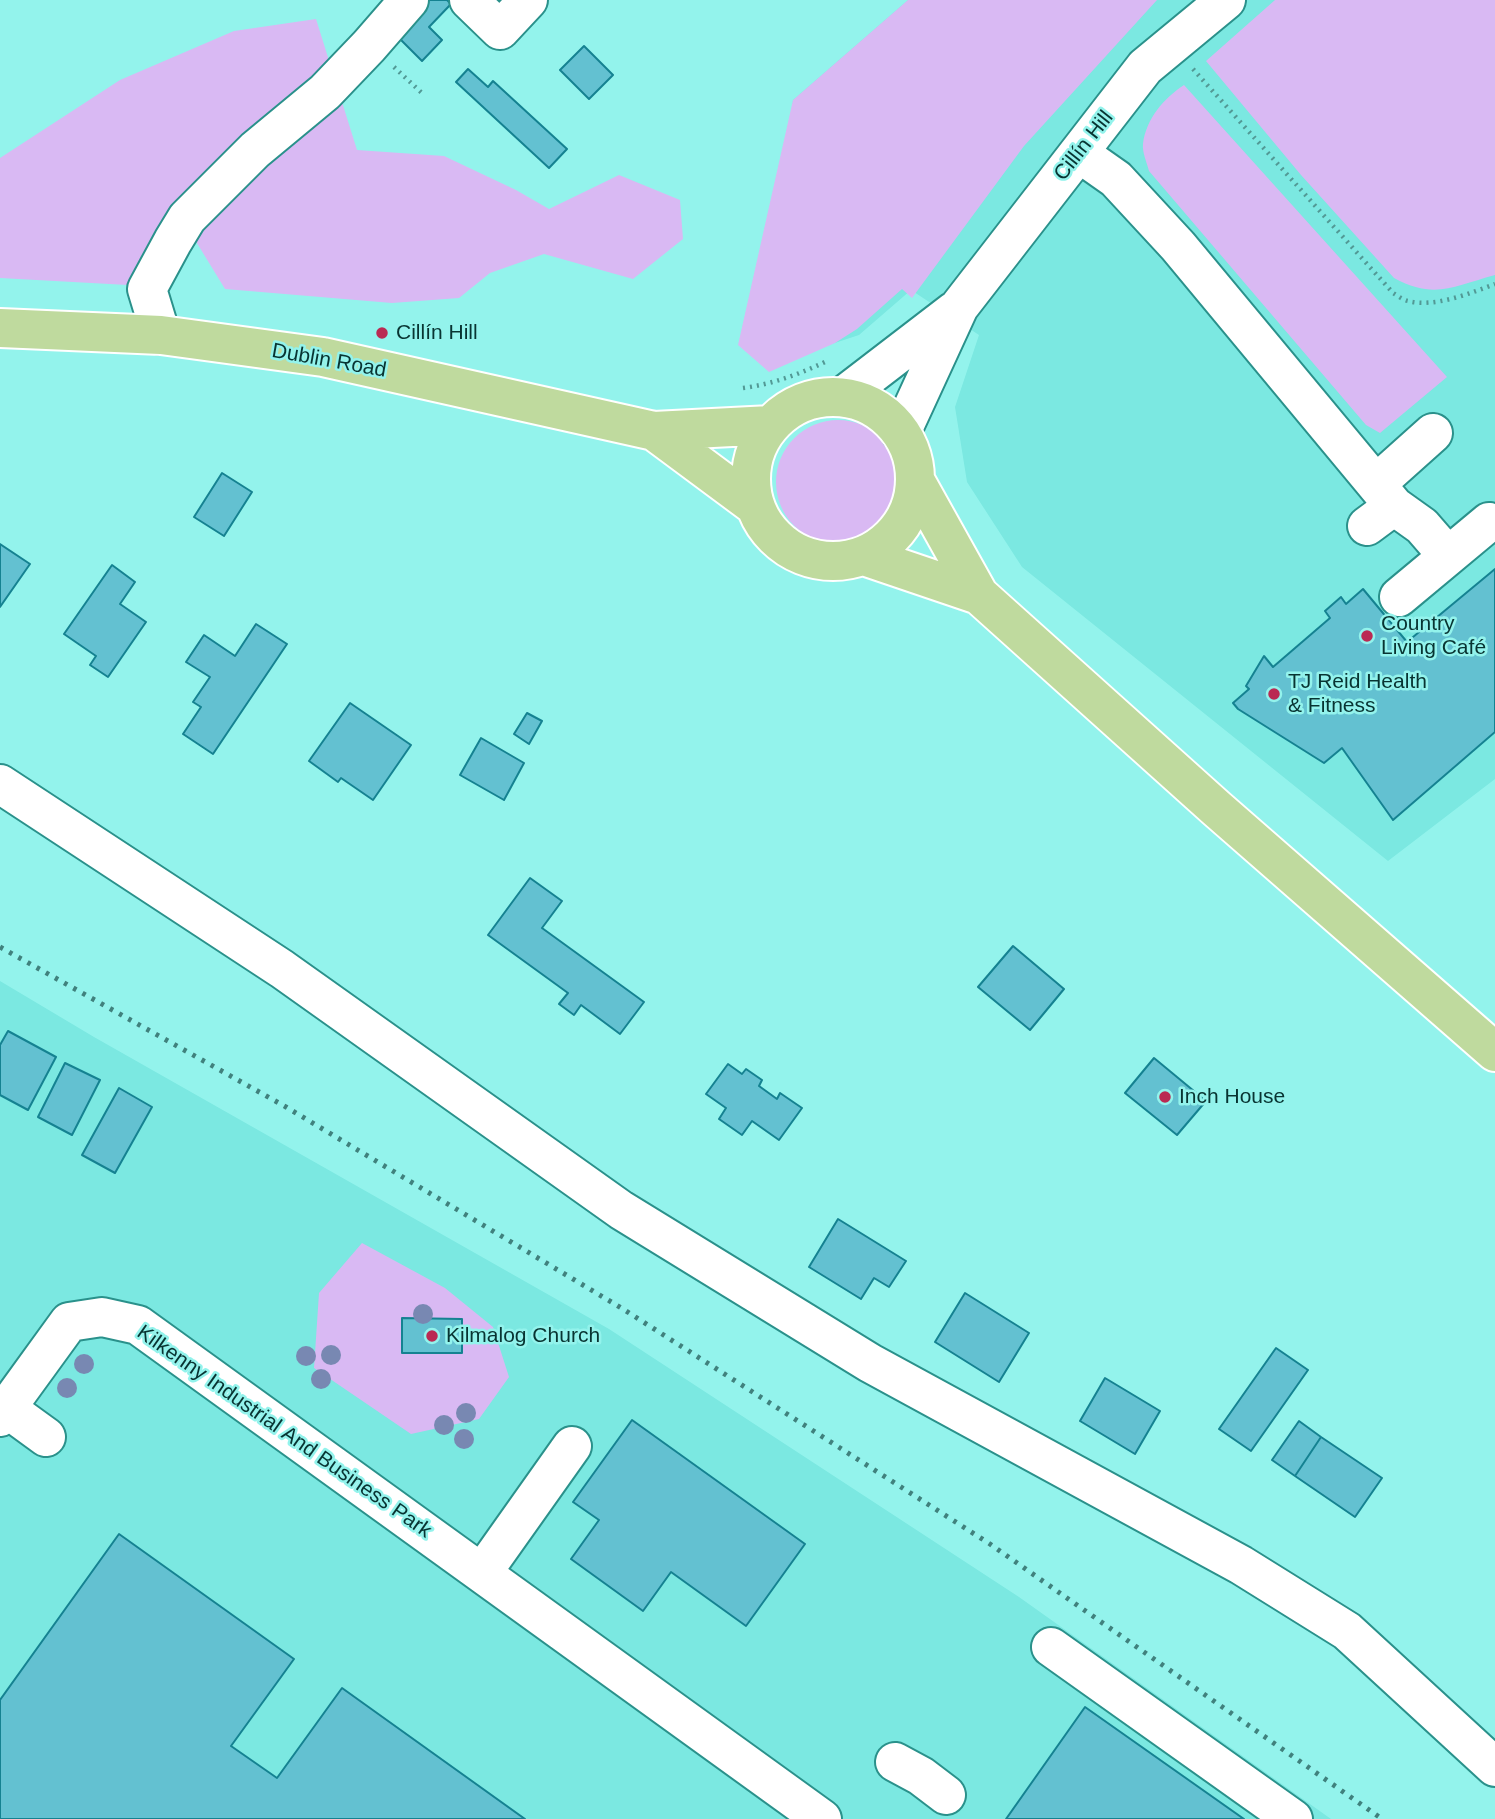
<!DOCTYPE html>
<meta charset="utf-8">
<style>
body{margin:0}
canvas{display:block;background:#93f3ec}
</style>
<canvas width="1495" height="1819"></canvas>
<script>
const context = document.querySelector('canvas').getContext('2d');
context.lineJoin = 'round';
function fillPath(path, color) { context.fillStyle = color; context.fill(path, 'evenodd'); }
function stroke(path, color, width, dash) { context.strokeStyle = color; context.lineWidth = width; context.lineCap = dash ? 'butt' : 'round'; context.setLineDash(dash || []); context.stroke(path); }
function write(font, color, halo, rows, align = 'center') {
  context.font = font + ' Helvetica,sans-serif'; context.lineWidth = 5; context.setLineDash([]); context.textBaseline = 'middle'; context.strokeStyle = halo; context.fillStyle = color; for (const [text, x, y, turn = 0] of rows) {
    context.save(); context.translate(x, y); context.rotate((+turn || 0) * Math.PI / 180); context.textAlign = isNaN(turn) ? turn : align; if (halo) context.strokeText(text, 0, 0); context.fillText(text, 0, 0); context.restore();
  }
}
const built = new Path2D(`
 M 908,0 L 1495,0 L 1495,779 L 1388,861 L 1022,567 L 967,482 L 955,407 L 979,335 L 911,290 L 859,335 L 765,366 L 793,100 Z
 M 0,981 L 94,1037 L 609,1329 L 1019,1597 L 1331,1819 L 0,1819 Z`);
const green = new Path2D(`
 M 908,0 L 1157,0 L 1024,146 L 912,298 L 902,289 L 857,329 L 835,343 L 769,372 L 738,345 L 793,100 Z
 M 1275,0 L 1495,0 L 1495,275 C 1454,286 1435,300 1394,278 L 1301,175 L 1206,61 Z
 M 316,19 L 357,150 L 444,156 L 516,190 L 549,209 L 619,175 L 680,200 L 683,239 L 633,279 L 544,254 L 490,273 L 459,298 L 392,303 L 225,289 L 192,235 L 146,286 L 0,278 L 0,158 L 120,80 L 234,31 Z
 M 1184,85 L 1447,377 L 1380,433 L 1366,425 L 1149,171 C 1147,163 1142,152 1143,144 C 1146,119 1164,98 1184,85 Z
 M776 482a62 62 0 1 1 124 0a62 62 0 1 1-124 0Z
 M 362,1243 L 445,1288 L 493,1327 L 509,1377 L 479,1419 L 411,1434 L 314,1368 L 319,1293 Z`);
const building = new Path2D(`
 M 423,0 L 447,0 L 451,4 L 429,27 L 442,40 L 422,61 L 392,31 Z
 M 584,46 L 613,75 L 589,99 L 560,70 Z
 M 468,69 L 488,87 L 493,81 L 567,149 L 549,168 L 456,82 Z
 M 222,473 L 252,492 L 224,536 L 194,517 Z
 M 0,544 L 30,564 L 0,607 Z
 M 112,565 L 135,582 L 120,604 L 146,622 L 108,677 L 90,665 L 96,656 L 64,634 Z
 M 1495,569 L 1495,732 L 1393,820 L 1342,748 L 1324,763 L 1238,709 L 1233,703 L 1249,689 L 1246,686 L 1264,656 L 1273,667 L 1330,618 L 1325,611 L 1341,597 L 1346,604 L 1363,589 L 1407,642 Z
 M 256,624 L 287,644 L 213,754 L 183,734 L 201,707 L 193,702 L 210,677 L 186,662 L 204,635 L 235,656 Z
 M 350,703 L 411,745 L 373,800 L 341,778 L 338,782 L 309,761 Z
 M 527,713 L 542,721 L 529,744 L 514,734 Z
 M 481,738 L 524,763 L 504,800 L 460,775 Z
 M 530,878 L 562,901 L 542,928 L 644,1002 L 620,1034 L 581,1005 L 574,1015 L 559,1004 L 568,993 L 488,935 Z
 M 1013,946 L 1064,989 L 1030,1030 L 978,987 Z
 M 8,1031 L 56,1057 L 28,1110 L 0,1095 L 0,1045 Z
 M 1154,1058 L 1206,1101 L 1177,1135 L 1125,1093 Z
 M 65,1063 L 100,1080 L 72,1135 L 38,1117 Z
 M 728,1064 L 742,1074 L 746,1069 L 762,1080 L 759,1086 L 777,1099 L 780,1093 L 802,1108 L 779,1140 L 752,1121 L 742,1135 L 719,1119 L 726,1108 L 706,1094 Z
 M 119,1088 L 152,1107 L 115,1173 L 82,1155 Z
 M 838,1219 L 906,1261 L 889,1287 L 874,1278 L 861,1299 L 809,1267 Z
 M 965,1293 L 1029,1333 L 999,1382 L 935,1342 Z
 M 402,1318 L 462,1319 L 462,1353 L 402,1353 Z
 M 1276,1348 L 1308,1370 L 1251,1451 L 1219,1429 Z
 M 1105,1378 L 1160,1411 L 1135,1454 L 1080,1421 Z
 M 632,1420 L 805,1544 L 746,1626 L 671,1572 L 643,1611 L 571,1559 L 599,1520 L 573,1502 Z
 M 1299,1421 L 1321,1437 L 1295,1476 L 1272,1460 Z
 M 1321,1437 L 1382,1478 L 1355,1517 L 1295,1476 Z
 M 119,1534 L 294,1659 L 231,1746 L 277,1778 L 342,1688 L 525,1819 L 0,1819 L 0,1700 Z
 M 1085,1707 L 1244,1819 L 1006,1819 Z`);
const path = new Path2D(`
 M 394,67 L 424,95
 M 1193,69 L 1393,293 C 1398,296 1403,300 1408,301 C 1434,308 1471,293 1495,284
 M 743,388 C 773,384 800,374 827,361`);
const minor = new Path2D(`
 M 469,0 L 500,30 L 528,0
 M 1079,153 L 1116,179 L 1178,246 L 1394,506 L 1422,526 L 1448,556
 M 161,335 L 147,289 L 173,241 L 187,218 L 255,150 L 325,92 L 369,46 L 409,0
 M 842,397 L 954,311
 M 901,433 L 959,307 L 1145,67 L 1226,0
 M 1376,484 L 1433,433
 M 1367,526 L 1394,506
 M 1399,597 L 1489,522
 M 0,784 L 282,969 L 621,1210 L 870,1363 L 1241,1565 L 1347,1631 L 1495,1767
 M 6,1408 L 46,1437
 M 0,1417 L 69,1322 L 102,1317 L 138,1325 L 822,1819
 M 482,1573 L 572,1446
 M 1051,1647 L 1293,1819
 M 895,1762 L 921,1776 L 946,1795`);
const major = new Path2D(`
 M 0,328 L 161,335 L 323,357 L 654,431 L 771,425
 M751 479a82 82 0 1 1 164 0a82 82 0 1 1-164 0Z
 M 654,431 L 755,506
 M 916,482 L 979,595 L 1216,808 L 1495,1052
 M 864,556 L 979,595`);
const rail = new Path2D(`
 M 0,947 L 286,1107 L 623,1309 L 990,1544 L 1382,1819`);
const trees = [
 [423,1314],
 [331,1355],
 [306,1356],
 [84,1364],
 [321,1379],
 [67,1388],
 [466,1413],
 [444,1425],
 [464,1439]
];
const markers = [
 [382,333,7,"#ba2a53"],
 [1367,636,7,"#ba2a53"],
 [1274,694,7,"#ba2a53"],
 [1165,1097,7,"#ba2a53"],
 [432,1336,7,"#ba2a53"]
];
const streetNames = [
 ["Cillín Hill",1084,146,-52],
 ["Dublin Road",329,361,10],
 ["Kilkenny Industrial And Business Park",284,1432,35]
];
const poiNames = [
 ["Cillín Hill",396,333],
 ["Country",1381,624],
 ["Living Café",1381,648],
 ["TJ Reid Health",1288,682],
 ["& Fitness",1288,706],
 ["Inch House",1179,1097],
 ["Kilmalog Church",446,1336]
];
fillPath(built, '#7be8e1');
fillPath(green, '#d9b9f3');
fillPath(building, '#63c1d1');
stroke(building, '#158291', 2);
stroke(minor, '#2a918b', 42);
stroke(major, '#fff', 42);
stroke(path, '#529995', 4.5, [2, 5]);
stroke(minor, '#fff', 38);
stroke(major, '#bfda9e', 38);
stroke(rail, '#40817d', 5, [3.5, 7]);
context.fillStyle = '#7888b2';
for (const [x, y] of trees) { context.beginPath(); context.arc(x, y, 10, 0, 2 * Math.PI); context.fill(); }
for (const [x, y, r, color] of markers) { const dot = new Path2D(); dot.arc(x, y, r, 0, 2 * Math.PI); context.fillStyle = color; context.fill(dot); stroke(dot, '#93f3ec', 2.5); }
write('21px', '#083432', '#93f3ec', streetNames);
write('21px', '#083432', '#93f3ec', poiNames, 'left');
</script>
